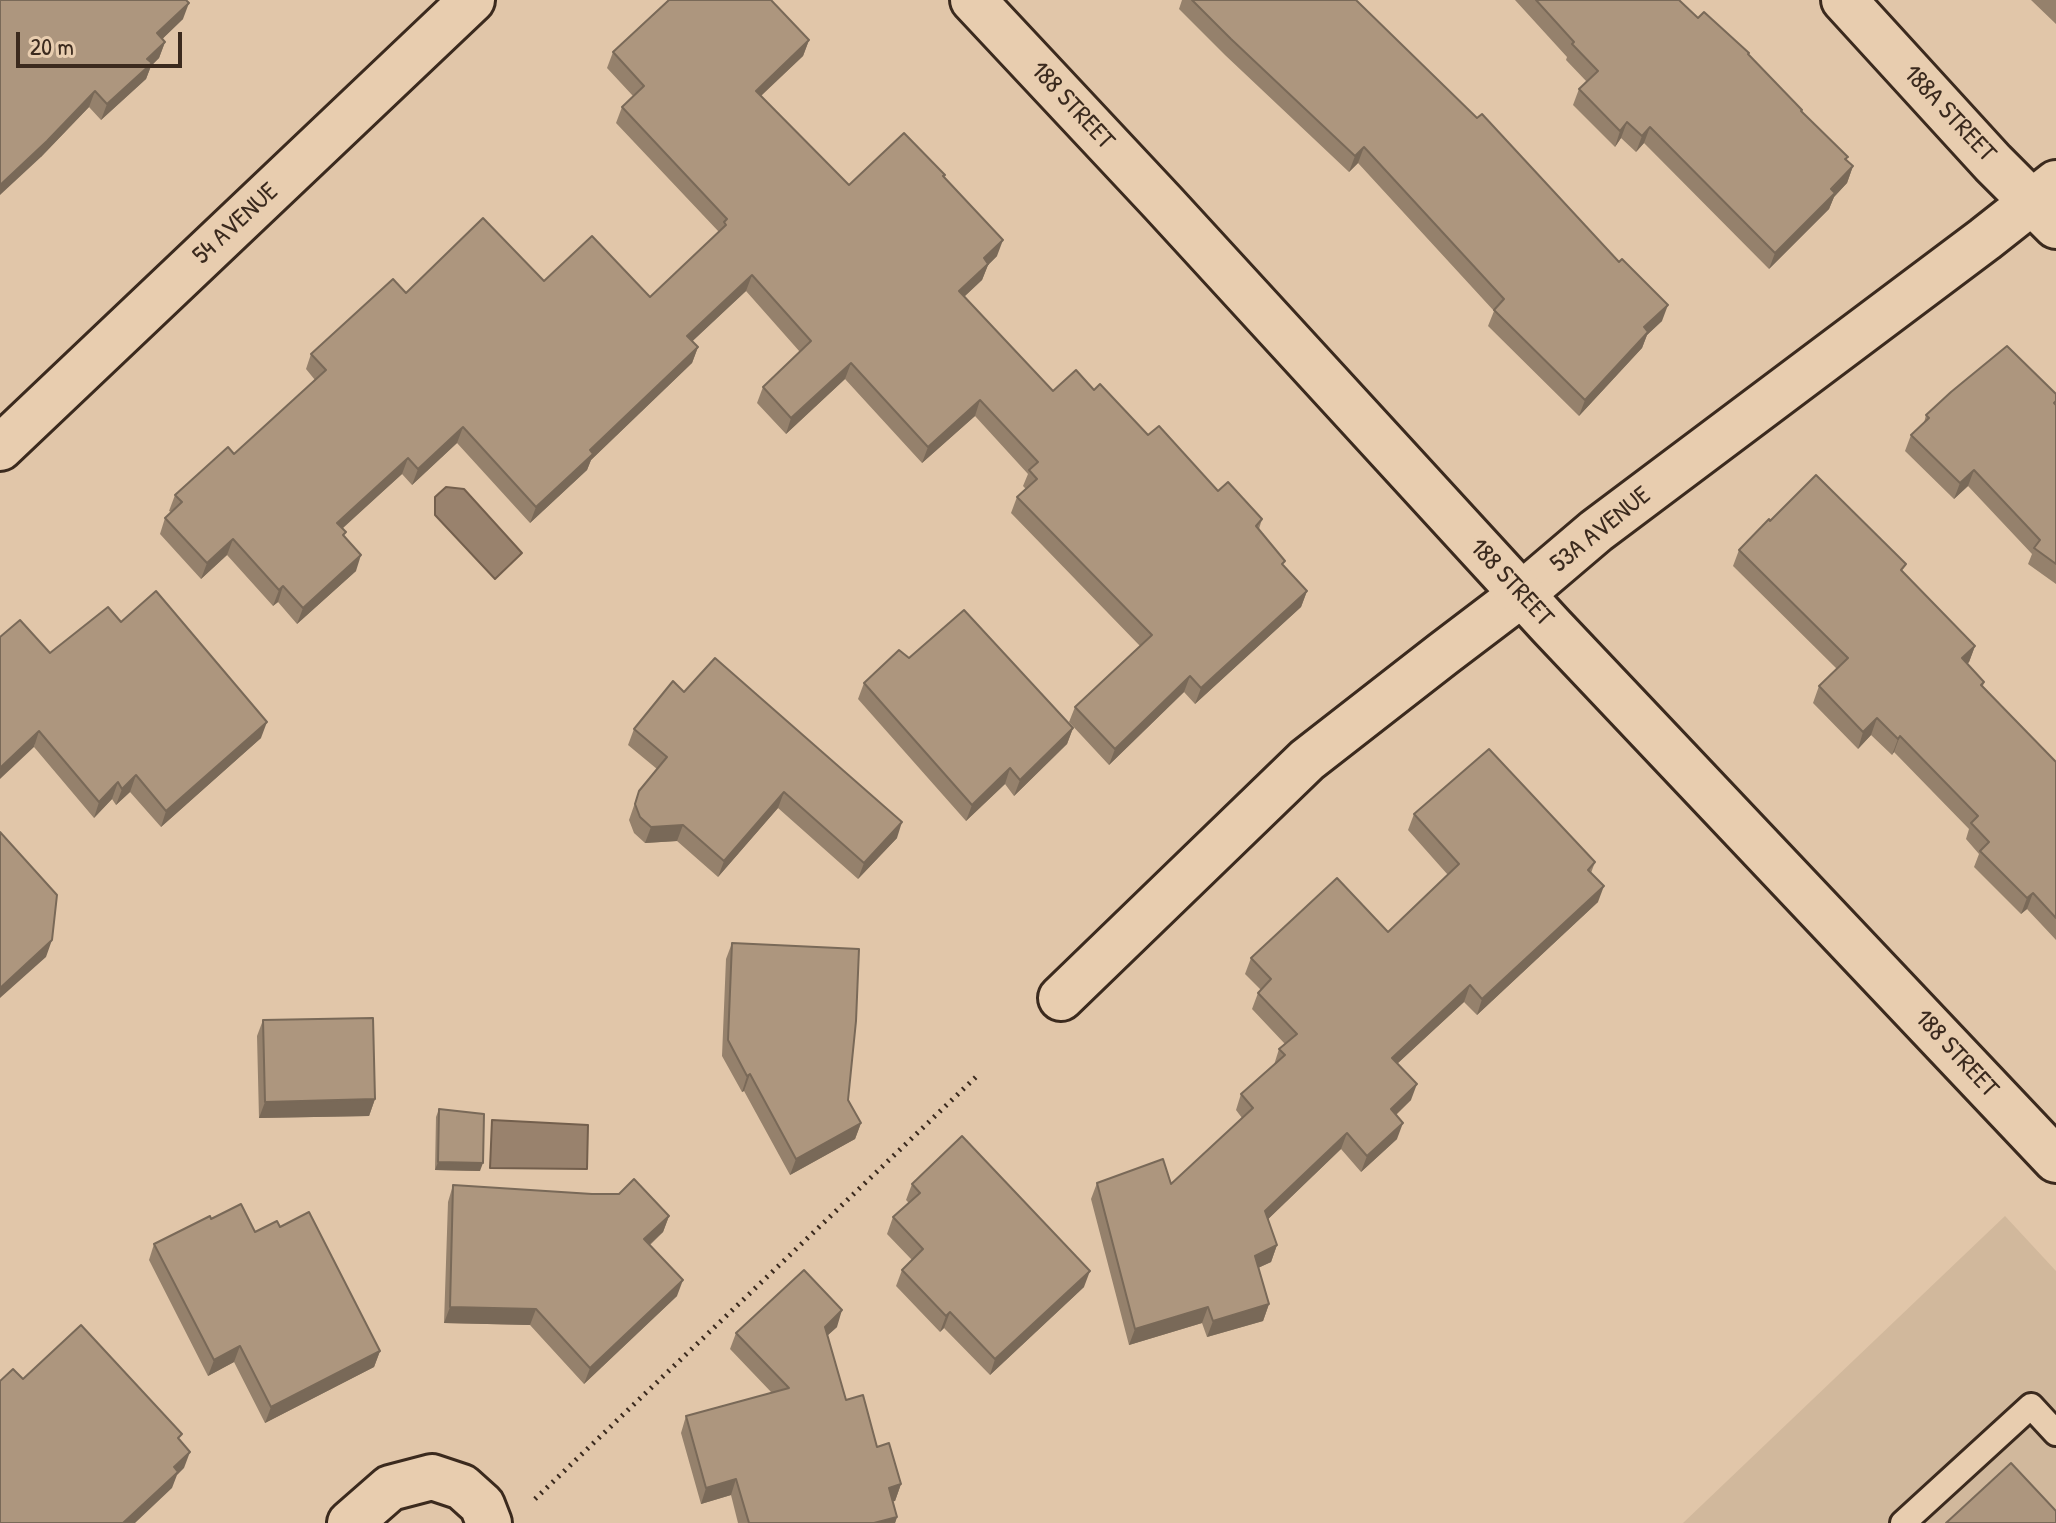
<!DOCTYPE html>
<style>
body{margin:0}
#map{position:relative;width:2056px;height:1523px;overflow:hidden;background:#e1c6a9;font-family:"Patrick Hand",sans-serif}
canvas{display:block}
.scale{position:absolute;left:16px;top:32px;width:166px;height:36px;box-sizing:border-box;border:4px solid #3b2a1e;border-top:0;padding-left:10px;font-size:24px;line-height:28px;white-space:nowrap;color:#3b2a1e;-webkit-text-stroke:6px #e8cdaf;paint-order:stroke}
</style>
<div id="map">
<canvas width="2056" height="1523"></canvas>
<div class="scale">20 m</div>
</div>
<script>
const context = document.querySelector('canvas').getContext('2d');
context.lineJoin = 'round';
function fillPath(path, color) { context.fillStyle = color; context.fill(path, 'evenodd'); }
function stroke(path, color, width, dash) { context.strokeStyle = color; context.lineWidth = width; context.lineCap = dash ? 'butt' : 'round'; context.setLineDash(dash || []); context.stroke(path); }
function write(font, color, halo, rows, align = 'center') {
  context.font = font + ' "Patrick Hand",sans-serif'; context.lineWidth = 6; context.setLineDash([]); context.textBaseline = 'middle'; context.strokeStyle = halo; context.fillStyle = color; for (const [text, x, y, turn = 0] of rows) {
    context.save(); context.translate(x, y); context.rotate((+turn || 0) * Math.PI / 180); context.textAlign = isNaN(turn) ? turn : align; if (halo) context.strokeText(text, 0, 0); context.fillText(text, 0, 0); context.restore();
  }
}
const built = new Path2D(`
 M 2005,1216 L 2056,1271 L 2056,1523 L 1683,1523 Z`);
const water = new Path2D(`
 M 446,487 L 464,489 L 522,553 L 495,579 L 435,515 L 435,497 Z
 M 492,1120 L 588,1125 L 587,1169 L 490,1168 Z`);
const path = new Path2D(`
 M 535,1499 L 979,1074`);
const lane = new Path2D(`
 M 1903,1523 L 2031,1406 L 2056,1433`);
const street = new Path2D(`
 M 1844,0 L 1993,163 L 2056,226
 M 1061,998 L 1307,760 L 1443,654 L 1522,594 L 1596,531 L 1985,239 L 2056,183
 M 350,1523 L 390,1488 L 432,1477 L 462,1487 L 482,1505 L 489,1523`);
const secondary = new Path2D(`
 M 973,0 L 1163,203 L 1551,626 L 2056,1160
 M 0,448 L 472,0`);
const wall = new Path2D(`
 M 0,0 L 183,19 L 162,39 L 165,42 L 159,58 L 151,66 L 146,79 L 101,120 L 89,107 L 41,157 Z
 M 668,0 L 771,0 L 809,40 L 803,56 L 761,96 L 849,185 L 945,175 L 944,177 L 997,256 L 988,265 L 982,280 L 964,297 L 1053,391 L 1094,390 L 1218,491 L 1262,519 L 1259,529 L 1284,566 L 1307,591 L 1301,607 L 1195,704 L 1184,692 L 1109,765 L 1069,722 L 1075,707 L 1140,646 L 1011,513 L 1017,497 L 1026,489 L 1023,486 L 1028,474 L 975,416 L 922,463 L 845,379 L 786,434 L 757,403 L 763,387 L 800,352 L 746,291 L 692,341 L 698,347 L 692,363 L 591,460 L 587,470 L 530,523 L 457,443 L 412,485 L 402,474 L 342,528 L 356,571 L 297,624 L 278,602 L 273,606 L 227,555 L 201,579 L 160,534 L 165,518 L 171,512 L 169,511 L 175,495 L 234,454 L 315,380 L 306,369 L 311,354 L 406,293 L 544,281 L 650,297 L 719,232 L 616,123 L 622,107 L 633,96 L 607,68 L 613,52 Z
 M 1182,0 L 1356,0 L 1662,321 L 1647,335 L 1642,348 L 1579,416 L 1488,326 L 1494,311 L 1358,163 L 1349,172 L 1225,55 L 1179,9 Z
 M 1515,0 L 1679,0 L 1698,18 L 1748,55 L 1853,166 L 1847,183 L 1834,197 L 1829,209 L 1769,269 L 1644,143 L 1636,152 L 1621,138 L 1615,147 L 1573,105 L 1579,89 L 1587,82 L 1566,60 L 1567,57 Z
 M 2031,0 L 2056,0 L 2056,24 Z
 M 2056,394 L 2056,584 L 2028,564 L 2032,554 L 1968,486 L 1954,499 L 1905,451 L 1911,435 L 1924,423 L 1926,415 Z
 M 1739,550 L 1903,573 L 1975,646 L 1969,662 L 1967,664 L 1984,682 L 1983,686 L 2056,762 L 2056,940 L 2027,909 L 2021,914 L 1974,867 L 1979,854 L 1966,839 L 1969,829 L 1894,752 L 1892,755 L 1871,735 L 1858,749 L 1813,703 L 1819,686 L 1837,669 L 1733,566 Z
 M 121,622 L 261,738 L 161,827 L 130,792 L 116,805 L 112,799 L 94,818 L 34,747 L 50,653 Z
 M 909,658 L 1073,728 L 1067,744 L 1014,796 L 1005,784 L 966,821 L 858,699 L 864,683 Z
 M 684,692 L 897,838 L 858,879 L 778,808 L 718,877 L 677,841 L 645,843 L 634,833 L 629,820 L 639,791 L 657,769 L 628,745 L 634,729 Z
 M 1414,814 L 1595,862 L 1591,873 L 1598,902 L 1477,1015 L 1464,1002 L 1397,1064 L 1411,1100 L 1396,1115 L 1397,1139 L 1361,1172 L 1341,1149 L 1268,1219 L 1277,1245 L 1271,1262 L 1258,1268 L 1269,1304 L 1263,1321 L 1207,1337 L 1202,1323 L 1129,1345 L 1091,1199 L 1097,1183 L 1171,1184 L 1242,1118 L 1236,1110 L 1241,1094 L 1274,1065 L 1279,1049 L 1285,1044 L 1252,1009 L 1258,993 L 1261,990 L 1245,974 L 1251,958 L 1388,932 L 1448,875 L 1408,830 Z
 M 732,943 L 848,1100 L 861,1123 L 855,1139 L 790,1175 L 744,1091 L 742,1092 L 722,1056 L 726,959 Z
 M 263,1020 L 375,1099 L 369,1116 L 259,1118 L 257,1036 Z
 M 439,1109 L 480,1171 L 435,1170 L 436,1117 Z
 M 912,1184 L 1084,1287 L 990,1375 L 944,1328 L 940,1332 L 896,1286 L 902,1270 L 912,1260 L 887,1234 L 893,1217 L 909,1203 L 906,1200 Z
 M 453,1185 L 669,1216 L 663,1232 L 650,1245 L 677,1296 L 584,1384 L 530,1325 L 444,1323 L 448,1202 Z
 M 211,1219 L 255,1232 L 280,1227 L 380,1351 L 374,1367 L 265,1423 L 234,1362 L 208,1376 L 149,1260 L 154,1244 Z
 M 837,1327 L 827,1336 L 846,1400 L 901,1484 L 895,1501 L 893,1501 L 897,1517 L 895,1523 L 738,1523 L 731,1495 L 701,1504 L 681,1433 L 686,1416 L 772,1393 L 730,1349 L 736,1333 Z`);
const shadedWall = new Path2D(`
 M 189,3 L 183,19 L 152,49 L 157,33 Z
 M 809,40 L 803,56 L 750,106 L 756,91 Z
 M 165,42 L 159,58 L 151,66 L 146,79 L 101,120 L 107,104 L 147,59 Z
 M 95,91 L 89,107 L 41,157 L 0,195 L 0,185 Z
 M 1627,122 L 1621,138 L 1615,147 L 1620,131 Z
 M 1650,127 L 1644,143 L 1636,152 L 1642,136 Z
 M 1364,147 L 1358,163 L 1349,172 L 1355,156 Z
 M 1853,166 L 1847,183 L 1834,197 L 1829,209 L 1769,269 L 1775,253 Z
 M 1003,240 L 997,256 L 988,265 L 982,280 L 953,307 L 959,291 L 984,258 Z
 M 752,275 L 746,291 L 681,352 L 687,336 Z
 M 1668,305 L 1662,321 L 1647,335 L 1642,348 L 1579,416 L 1585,400 L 1644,327 Z
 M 698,347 L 692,363 L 591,460 L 587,470 L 530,523 L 536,507 L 590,450 Z
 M 851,363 L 845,379 L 786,434 L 791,418 Z
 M 980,400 L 975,416 L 922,463 L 928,447 Z
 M 463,427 L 457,443 L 412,485 L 418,469 Z
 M 408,458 L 402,474 L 331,539 L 337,523 Z
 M 1974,470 L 1968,486 L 1954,499 L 1960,483 Z
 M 233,539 L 227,555 L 201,579 L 207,563 Z
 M 361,555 L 356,571 L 297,624 L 303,608 Z
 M 283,586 L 278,602 L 273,606 L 279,590 Z
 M 1307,591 L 1301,607 L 1195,704 L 1201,688 Z
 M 1975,646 L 1969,662 L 1956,675 L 1962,658 Z
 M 1190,676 L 1184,692 L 1109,765 L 1115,749 Z
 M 1877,718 L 1871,735 L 1858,749 L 1863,732 Z
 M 267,722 L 261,738 L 161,827 L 166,811 Z
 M 1073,728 L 1067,744 L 1014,796 L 1020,780 Z
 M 39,731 L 34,747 L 0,779 L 0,768 Z
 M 1900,736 L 1894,752 L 1892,755 L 1898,739 Z
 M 1010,768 L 1005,784 L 966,821 L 972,805 Z
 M 136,775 L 130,792 L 116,805 L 122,789 Z
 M 118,782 L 112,799 L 94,818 L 99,802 Z
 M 784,792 L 778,808 L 718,877 L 724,861 Z
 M 902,822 L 897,838 L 858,879 L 864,863 Z
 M 683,825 L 677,841 L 645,843 L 651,827 Z
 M 1604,886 L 1598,902 L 1477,1015 L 1482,999 Z
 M 2033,893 L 2027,909 L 2021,914 L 2027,898 Z
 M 52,940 L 46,957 L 0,998 L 0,988 Z
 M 1470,985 L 1464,1002 L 1386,1074 L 1392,1058 Z
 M 750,1074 L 744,1091 L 742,1092 L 747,1076 Z
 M 1417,1084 L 1411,1100 L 1385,1125 L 1391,1109 Z
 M 375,1099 L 369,1116 L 259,1118 L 265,1102 Z
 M 861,1123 L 855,1139 L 790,1175 L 796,1159 Z
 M 1403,1123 L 1397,1139 L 1361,1172 L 1367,1156 Z
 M 1347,1133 L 1341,1149 L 1260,1227 L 1265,1211 Z
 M 438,1162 L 483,1163 L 480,1171 L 435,1170 Z
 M 669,1216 L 663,1232 L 638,1255 L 644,1239 Z
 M 1277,1245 L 1271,1262 L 1249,1272 L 1255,1256 Z
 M 1090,1271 L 1084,1287 L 990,1375 L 995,1359 Z
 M 683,1280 L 677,1296 L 584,1384 L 590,1368 Z
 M 1269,1304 L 1263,1321 L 1207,1337 L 1213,1321 Z
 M 450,1307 L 536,1309 L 530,1325 L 444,1323 Z
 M 1208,1307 L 1202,1323 L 1129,1345 L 1135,1329 Z
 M 842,1310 L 837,1327 L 819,1343 L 825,1327 Z
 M 950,1312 L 944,1328 L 940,1332 L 946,1316 Z
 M 240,1346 L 234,1362 L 208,1376 L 214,1360 Z
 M 380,1351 L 374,1367 L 265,1423 L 271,1407 Z
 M 190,1452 L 184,1468 L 177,1475 L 172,1488 L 135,1523 L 123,1523 L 174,1467 Z
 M 736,1479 L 731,1495 L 701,1504 L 706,1488 Z
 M 901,1484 L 895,1501 L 883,1504 L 889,1488 Z
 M 897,1517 L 895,1523 L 874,1523 Z`);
const building = new Path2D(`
 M 0,0 L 186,0 L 189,3 L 157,33 L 165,42 L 147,59 L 152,63 L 107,104 L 95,91 L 47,141 L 0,185 Z
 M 669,0 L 771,0 L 809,40 L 756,91 L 849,185 L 904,133 L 945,175 L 943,176 L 1003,240 L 984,258 L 988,264 L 959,291 L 1053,391 L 1076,370 L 1094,390 L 1100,384 L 1148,435 L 1159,426 L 1218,491 L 1228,482 L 1262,519 L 1256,526 L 1285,561 L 1282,564 L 1307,591 L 1201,688 L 1190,676 L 1115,749 L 1075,707 L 1152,635 L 1017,497 L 1037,479 L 1029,470 L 1038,462 L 980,400 L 928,447 L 851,363 L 791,418 L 763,387 L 811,341 L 752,275 L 687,336 L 698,347 L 590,450 L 593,454 L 536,507 L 463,427 L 418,469 L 408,458 L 337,523 L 346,532 L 343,535 L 361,555 L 303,608 L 283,586 L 279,590 L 233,539 L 207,563 L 165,518 L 182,502 L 175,495 L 228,447 L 234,454 L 326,370 L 311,354 L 393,279 L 406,293 L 483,218 L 544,281 L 592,236 L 650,297 L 726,225 L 724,222 L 727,219 L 622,107 L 644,86 L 613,52 Z
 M 1192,0 L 1356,0 L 1477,118 L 1482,114 L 1619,262 L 1622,259 L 1668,305 L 1644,327 L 1648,332 L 1585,400 L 1494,310 L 1504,299 L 1364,147 L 1355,156 L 1231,39 Z
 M 1536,0 L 1679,0 L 1698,18 L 1704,12 L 1749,53 L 1748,54 L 1802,110 L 1801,111 L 1848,157 L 1845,159 L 1853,166 L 1831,189 L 1835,193 L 1775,253 L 1650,127 L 1642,136 L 1627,122 L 1620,131 L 1579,89 L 1598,71 L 1572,44 L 1574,42 Z
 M 2007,346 L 2056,394 L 2056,401 L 2054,403 L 2056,405 L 2056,564 L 2034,548 L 2040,540 L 1974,470 L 1960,483 L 1911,435 L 1929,418 L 1926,415 L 1951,392 Z
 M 1816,475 L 1906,564 L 1901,570 L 1975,646 L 1962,658 L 1984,682 L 1981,685 L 2056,762 L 2056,918 L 2033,893 L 2027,898 L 1980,851 L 1989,842 L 1971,823 L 1978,816 L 1900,736 L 1898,739 L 1877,718 L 1863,732 L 1819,686 L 1848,658 L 1739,550 L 1769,519 L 1770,521 Z
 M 156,591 L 267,722 L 166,811 L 136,775 L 122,789 L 118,782 L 99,802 L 39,731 L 0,768 L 0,637 L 20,620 L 50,653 L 108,607 L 121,622 Z
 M 964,610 L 1073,728 L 1020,780 L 1010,768 L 972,805 L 864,683 L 899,650 L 909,658 Z
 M 715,658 L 902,822 L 864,863 L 784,792 L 724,861 L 683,825 L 651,827 L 640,817 L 635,804 L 639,791 L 667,757 L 634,729 L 673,681 L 684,692 Z
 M 1489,749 L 1595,862 L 1588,870 L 1604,886 L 1482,999 L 1470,985 L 1392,1058 L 1417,1084 L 1391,1109 L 1403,1123 L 1367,1156 L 1347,1133 L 1265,1211 L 1277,1245 L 1255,1256 L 1269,1304 L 1213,1321 L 1208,1307 L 1135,1329 L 1097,1183 L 1163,1159 L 1171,1184 L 1253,1108 L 1241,1094 L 1285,1055 L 1279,1049 L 1297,1034 L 1258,993 L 1271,979 L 1251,958 L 1337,878 L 1388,932 L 1459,864 L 1414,814 Z
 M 0,832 L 57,895 L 52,940 L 0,988 Z
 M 732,943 L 859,949 L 856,1021 L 848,1100 L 861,1123 L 796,1159 L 750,1074 L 747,1076 L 728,1040 Z
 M 373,1018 L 375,1099 L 265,1102 L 263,1020 Z
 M 439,1109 L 484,1114 L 483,1163 L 438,1162 Z
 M 962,1136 L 1090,1271 L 995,1359 L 950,1312 L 946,1316 L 902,1270 L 923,1249 L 893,1217 L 920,1193 L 912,1184 Z
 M 634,1179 L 669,1216 L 644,1239 L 683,1280 L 590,1368 L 536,1309 L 450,1307 L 453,1185 L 592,1194 L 619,1194 Z
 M 241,1204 L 255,1232 L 277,1221 L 280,1227 L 309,1212 L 380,1351 L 271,1407 L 240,1346 L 214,1360 L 154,1244 L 210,1216 L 211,1219 Z
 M 804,1270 L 842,1310 L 825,1327 L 846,1400 L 863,1395 L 877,1447 L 889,1443 L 901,1484 L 889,1488 L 897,1517 L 874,1523 L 749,1523 L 736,1479 L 706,1488 L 686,1416 L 789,1388 L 736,1333 Z
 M 81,1325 L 182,1434 L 178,1438 L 190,1452 L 174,1467 L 178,1472 L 123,1523 L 0,1523 L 0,1381 L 13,1369 L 23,1379 Z
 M 2011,1463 L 2056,1511 L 2056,1523 L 1946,1523 Z`);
const streetNames = [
 ["188 STREET",1072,106,47],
 ["188A STREET",1949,114,47],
 ["54 AVENUE",236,224,-43],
 ["53A AVENUE",1601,530,-39],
 ["188 STREET",1511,583,47],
 ["188 STREET",1956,1054,47]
];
fillPath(built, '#d1b89c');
fillPath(water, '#99826d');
stroke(water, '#735f4d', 2);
stroke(lane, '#3b2a1e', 30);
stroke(street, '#3b2a1e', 50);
stroke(secondary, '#3b2a1e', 50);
stroke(path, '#3b2a1e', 5, [2, 6]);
stroke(lane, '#e8cdaf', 24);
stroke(street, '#e8cdaf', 44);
stroke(secondary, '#e8cdaf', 44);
fillPath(wall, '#95816c');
fillPath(shadedWall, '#796958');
fillPath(building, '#ad967e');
stroke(building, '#796958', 2);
write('26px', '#3b2a1e', '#e8cdaf', streetNames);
</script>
